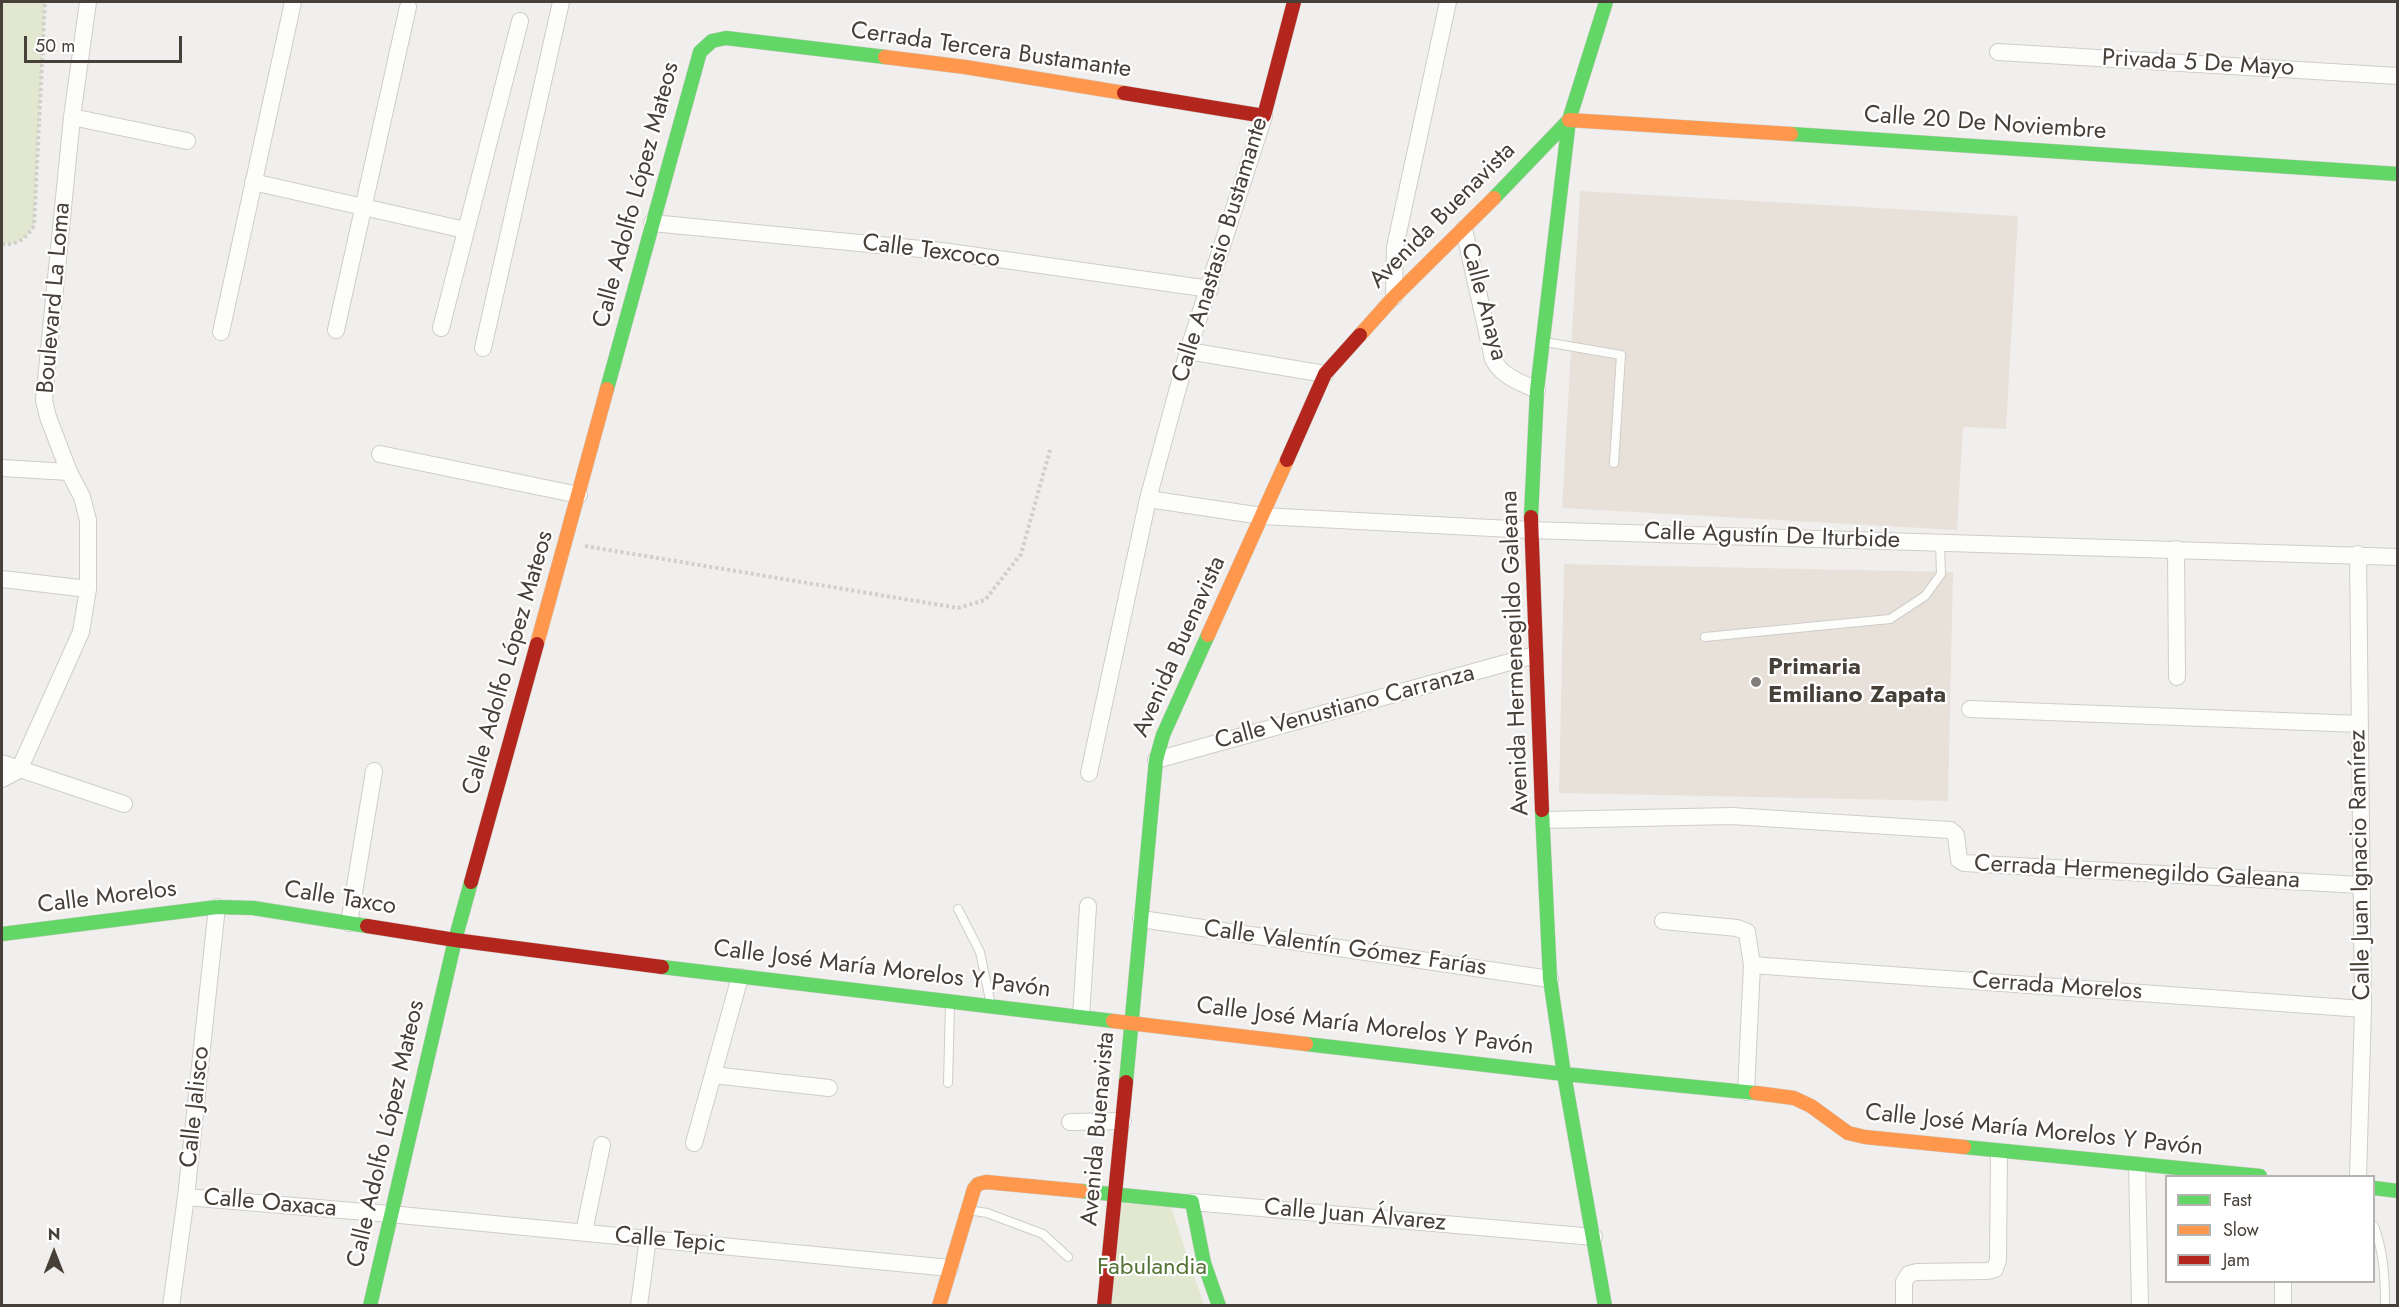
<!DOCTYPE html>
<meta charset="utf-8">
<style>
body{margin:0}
#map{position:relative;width:2399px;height:1307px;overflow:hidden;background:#f1efed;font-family:Jost,sans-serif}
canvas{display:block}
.frame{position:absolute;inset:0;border:3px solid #474039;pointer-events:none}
.legend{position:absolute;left:2165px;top:1175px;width:210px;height:108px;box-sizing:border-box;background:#fff;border:2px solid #b5b3b0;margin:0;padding:8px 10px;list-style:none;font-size:18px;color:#474039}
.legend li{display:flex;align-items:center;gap:12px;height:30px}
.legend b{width:30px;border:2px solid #b5b3b0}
.north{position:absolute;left:24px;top:1223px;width:60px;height:60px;-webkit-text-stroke:4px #fff;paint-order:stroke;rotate:0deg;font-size:16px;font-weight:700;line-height:24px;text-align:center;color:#474039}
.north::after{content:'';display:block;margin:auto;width:21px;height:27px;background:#474039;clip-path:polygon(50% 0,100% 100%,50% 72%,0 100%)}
.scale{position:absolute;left:24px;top:36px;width:158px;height:27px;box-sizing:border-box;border:3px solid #474039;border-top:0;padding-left:8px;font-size:18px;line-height:21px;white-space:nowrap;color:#474039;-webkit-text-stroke:4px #fff;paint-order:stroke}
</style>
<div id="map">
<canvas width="2399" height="1307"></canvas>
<div class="frame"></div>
<ul class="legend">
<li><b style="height:8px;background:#63d668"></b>Fast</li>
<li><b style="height:8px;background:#ff974d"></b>Slow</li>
<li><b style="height:8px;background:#b3261e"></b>Jam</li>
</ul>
<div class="north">N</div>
<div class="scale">50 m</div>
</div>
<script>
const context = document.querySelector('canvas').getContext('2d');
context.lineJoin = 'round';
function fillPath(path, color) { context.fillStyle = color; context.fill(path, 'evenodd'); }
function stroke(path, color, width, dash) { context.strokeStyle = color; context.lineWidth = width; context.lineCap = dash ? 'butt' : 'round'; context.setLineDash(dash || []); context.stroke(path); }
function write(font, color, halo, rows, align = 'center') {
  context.font = font + ' Jost,sans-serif'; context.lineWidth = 4.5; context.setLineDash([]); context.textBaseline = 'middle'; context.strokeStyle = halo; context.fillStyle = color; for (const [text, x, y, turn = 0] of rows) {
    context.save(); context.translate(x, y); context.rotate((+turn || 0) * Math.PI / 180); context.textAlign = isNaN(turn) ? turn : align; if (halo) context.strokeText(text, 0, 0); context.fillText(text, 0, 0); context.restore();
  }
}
const education = new Path2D(`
 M 1580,191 L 2018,216 L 2006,429 L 1963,427 L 1957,530 L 1562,508 Z
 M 1564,564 L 1953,572 L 1948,801 L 1559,793 Z`);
const green = new Path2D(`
 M 2,2 L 45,2 L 34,226 C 26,238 17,246 2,244 Z
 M 1121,1203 L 1171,1207 L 1204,1305 L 1111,1306 Z`);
const path = new Path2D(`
 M 2,244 C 17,246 26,238 34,226 L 45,2
 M 585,546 L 958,608 L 985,600 L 1021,554 L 1050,450`);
const lane = new Path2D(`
 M 1545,342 L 1621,355 L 1614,463
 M 1705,637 L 1890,619 L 1925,596 L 1941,574 L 1940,542
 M 958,909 L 980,952 L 991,1005
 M 948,1083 L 950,1004
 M 968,1210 L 987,1213 L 1043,1234 L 1068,1257
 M 2374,1226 C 2384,1253 2385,1277 2385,1306`);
const street = new Path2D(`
 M 1998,52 L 2398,76
 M 72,117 L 187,141
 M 253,182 L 465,230
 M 652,223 L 942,251 L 1210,289
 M 1464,229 L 1493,359 C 1502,377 1520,382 1537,390
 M 1394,297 L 1395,247 L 1448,2
 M 441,328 L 520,21
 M 336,330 L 408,7
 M 221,332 L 293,2
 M 483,348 L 561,2
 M 1188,351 L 1325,374
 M 380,454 L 579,495
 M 2,468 L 69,472
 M 1148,499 L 1262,516 L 1530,530 L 2398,557
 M 2176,549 L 2177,677
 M 2358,554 L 2363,1009 L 2358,1176
 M 2,579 L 88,589
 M 1970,709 L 2360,724
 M 1156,760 L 1535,655
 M 2,763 L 124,804
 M 1089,773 L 1148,499 L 1188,351 L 1264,116
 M 2,779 L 19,770 L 81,632 L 88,589 L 88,520 L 82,497 L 69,472 L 48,417 L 44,400 L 72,117 L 88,2
 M 1544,820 L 1732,816 L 1950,830 L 1956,835 L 1959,860 L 1964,863 L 2361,885
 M 1141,919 L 1550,979
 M 1663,921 L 1737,928 L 1747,932 L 1752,965 L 1746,1092
 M 349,923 L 374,771
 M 1752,965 L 2363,1009
 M 1081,1016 L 1088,906
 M 713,1075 L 829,1088
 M 1070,1122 L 1123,1121
 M 694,1143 L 740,977
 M 2137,1165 L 2140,1306
 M 186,1197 L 390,1214 L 950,1268
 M 1192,1202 L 1594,1237
 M 584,1232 L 602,1145
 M 2283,1282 L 2283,1306
 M 171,1306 L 186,1197 L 217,907
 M 639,1306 L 648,1238
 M 1904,1306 L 1904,1282 L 1909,1274 L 1917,1272 L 1987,1271 L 1995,1269 L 1998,1260 L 1999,1152`);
const fast = new Path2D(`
 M 1791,134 L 2398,174
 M 1494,198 L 1569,120
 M 607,389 L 700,52 L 712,41 L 726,38 L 885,57
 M 1531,517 L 1537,390 L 1569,120 L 1606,2
 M 1542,810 L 1550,979 L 1564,1074 L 1605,1306
 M 2,934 L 217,907 L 253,908 L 367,926
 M 662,967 L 1113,1021
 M 1306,1044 L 1564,1074 L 1756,1093
 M 1126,1082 L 1156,760 L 1163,735 L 1208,635
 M 1964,1147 L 2260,1176
 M 2374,1188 L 2398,1191
 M 1081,1191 L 1192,1202 L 1204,1263 L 1219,1306
 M 370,1306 L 455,940 L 471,882`);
const slow = new Path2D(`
 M 885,57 L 965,67 L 1124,93
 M 1569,120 L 1791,134
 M 1360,335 L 1394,297 L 1494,198
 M 1208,635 L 1287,460
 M 537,644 L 607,389
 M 1113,1021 L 1306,1044
 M 1756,1093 L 1794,1098 L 1811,1106 L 1848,1133 L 1865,1137 L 1964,1147
 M 939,1306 L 974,1189 L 978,1184 L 986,1182 L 1081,1191`);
const jam = new Path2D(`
 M 1124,93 L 1264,116 L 1294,2
 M 1287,460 L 1325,374 L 1360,335
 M 1531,517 L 1542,810
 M 471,882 L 537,644
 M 367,926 L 455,940 L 662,967
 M 1104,1306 L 1126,1082`);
const markers = [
 [1756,682,6,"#827d78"]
];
const streetNames = [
 ["Cerrada Tercera Bustamante",991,51,8],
 ["Privada 5 De Mayo",2198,64,3],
 ["Calle 20 De Noviembre",1985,124,4],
 ["Calle Adolfo López Mateos",637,195,-75],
 ["Avenida Buenavista",1443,216,-45],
 ["Calle Anastasio Bustamante",1221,250,-73],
 ["Calle Texcoco",931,252,7],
 ["Boulevard La Loma",55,298,-85],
 ["Calle Anaya",1483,302,75],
 ["Calle Agustín De Iturbide",1772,537,2],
 ["Avenida Buenavista",1180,647,-66],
 ["Avenida Hermenegildo Galeana",1516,653,-92],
 ["Calle Adolfo López Mateos",509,663,-74],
 ["Calle Venustiano Carranza",1345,708,-15],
 ["Calle Juan Ignacio Ramírez",2361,865,-91],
 ["Cerrada Hermenegildo Galeana",2137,873,3],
 ["Calle Morelos",107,898,-7],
 ["Calle Taxco",340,899,9],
 ["Calle Valentín Gómez Farías",1345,949,8],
 ["Calle José María Morelos Y Pavón",882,970,7],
 ["Cerrada Morelos",2057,987,4],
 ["Calle José María Morelos Y Pavón",1365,1027,7],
 ["Calle Jalisco",196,1107,-84],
 ["Avenida Buenavista",1099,1129,-85],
 ["Calle José María Morelos Y Pavón",2034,1131,6],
 ["Calle Adolfo López Mateos",387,1134,-77],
 ["Calle Oaxaca",270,1204,5],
 ["Calle Juan Álvarez",1355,1216,5],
 ["Calle Tepic",670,1241,5]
];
const poiNames = [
 ["Primaria",1768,668],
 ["Emiliano Zapata",1768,696]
];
const parkNames = [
 ["Fabulandia",1152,1268]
];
fillPath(education, '#e7e1d9');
fillPath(green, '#e2e8d0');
stroke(lane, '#cfcdca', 10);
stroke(street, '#cfcdca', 18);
stroke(fast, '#cfcbc5', 15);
stroke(slow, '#cfcbc5', 15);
stroke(jam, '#cfcbc5', 15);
stroke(path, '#d1cfcb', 4, [3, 3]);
stroke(lane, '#fdfdfc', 8);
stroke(street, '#fdfdfc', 16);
stroke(fast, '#63d668', 14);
stroke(slow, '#ff974d', 14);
stroke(jam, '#b3261e', 14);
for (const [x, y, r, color] of markers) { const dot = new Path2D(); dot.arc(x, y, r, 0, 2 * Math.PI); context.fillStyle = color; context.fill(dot); stroke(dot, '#fff', 2); }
write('24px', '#474039', '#fff', streetNames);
write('bold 24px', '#474039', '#fff', poiNames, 'left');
write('24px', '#537233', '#fff', parkNames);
</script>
